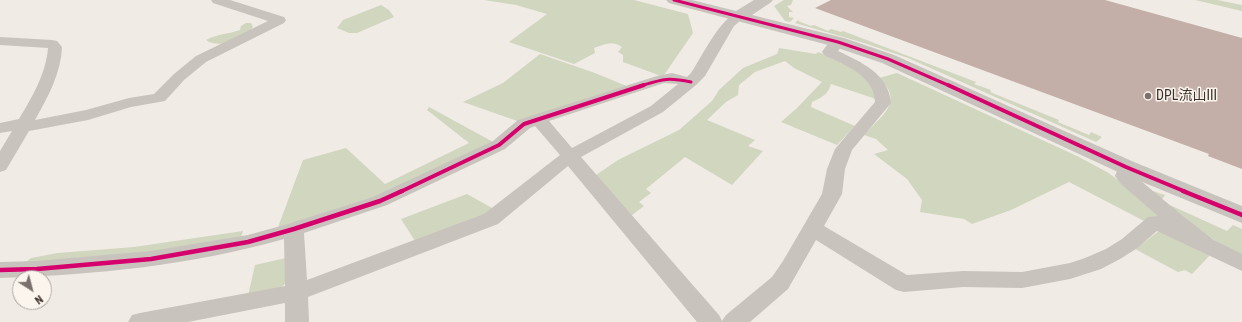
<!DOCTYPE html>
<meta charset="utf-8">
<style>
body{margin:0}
#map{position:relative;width:1242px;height:322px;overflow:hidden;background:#f0ebe5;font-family:"Roboto Condensed",sans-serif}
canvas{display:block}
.north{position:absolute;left:12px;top:270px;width:40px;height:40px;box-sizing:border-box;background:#fbf5ee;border:1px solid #aea6a0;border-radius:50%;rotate:144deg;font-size:11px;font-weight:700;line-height:16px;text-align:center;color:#3b302b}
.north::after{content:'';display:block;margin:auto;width:14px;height:18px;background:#7a716c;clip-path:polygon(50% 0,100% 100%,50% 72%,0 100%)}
</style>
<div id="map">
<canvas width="1242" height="322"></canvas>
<div class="north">N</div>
</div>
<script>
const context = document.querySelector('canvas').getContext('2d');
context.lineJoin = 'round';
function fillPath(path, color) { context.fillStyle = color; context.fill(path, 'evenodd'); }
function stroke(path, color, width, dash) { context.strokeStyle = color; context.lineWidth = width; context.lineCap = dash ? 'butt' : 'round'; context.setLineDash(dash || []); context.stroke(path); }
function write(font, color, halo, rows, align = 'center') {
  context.font = font + ' "Roboto Condensed","Noto Sans JP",sans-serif'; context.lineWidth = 3; context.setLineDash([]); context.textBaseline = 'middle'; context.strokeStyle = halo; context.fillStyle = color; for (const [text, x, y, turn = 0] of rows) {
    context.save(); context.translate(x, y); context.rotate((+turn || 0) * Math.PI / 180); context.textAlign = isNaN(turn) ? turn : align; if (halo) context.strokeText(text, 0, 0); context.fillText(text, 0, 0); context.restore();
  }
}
const green = new Path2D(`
 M 484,0 L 634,0 L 688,14 L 693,33 L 664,75 L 661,76 L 623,62 L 623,55 L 618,52 L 622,47 C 612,40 605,44 594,48 L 595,53 L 574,64 L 509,42 L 547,14 L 516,5 Z
 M 784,0 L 793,0 L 791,5 L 787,6 L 793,12 L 789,12 L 789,17 L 794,18 L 790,22 L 785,21 L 774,6 Z
 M 1195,0 L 1217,0 L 1242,5 L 1242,11 Z
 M 381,5 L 389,10 L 394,17 L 357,33 L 349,33 L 337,28 L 343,20 Z
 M 799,19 L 798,21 L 811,26 L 814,25 L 828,31 L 831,29 L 841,32 L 843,31 L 976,82 L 974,84 L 991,90 L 990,92 L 1059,120 L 1058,122 L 1089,135 L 1091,132 L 1102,137 L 1096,142 L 908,58 L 864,43 L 795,23 Z
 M 246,23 L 251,23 L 253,27 C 246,38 219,50 206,40 C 217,34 229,34 240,30 L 241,26 Z
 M 779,48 L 816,54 L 818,52 C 837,60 861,69 873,87 C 875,90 875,96 876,99 L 831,84 C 828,95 822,97 812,102 L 811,107 L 855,126 L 837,145 L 781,122 L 797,108 L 822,82 L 794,68 L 785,61 L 755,72 L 739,85 L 738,95 L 726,102 L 707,120 L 755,140 L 748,146 L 763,151 L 732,185 L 685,157 L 646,189 L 651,193 L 639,202 L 644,206 L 628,218 L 593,177 L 618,160 L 679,130 L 712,101 L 719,90 L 743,68 L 777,54 Z
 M 540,54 L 595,73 L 629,87 L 520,122 L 463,102 L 503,83 Z
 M 897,73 L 1077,156 L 1107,172 L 1132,190 L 1161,216 L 1146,222 L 1069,182 L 1011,210 L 972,224 L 964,219 L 920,212 L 922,200 L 907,179 L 874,154 L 888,150 L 876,139 L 864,135 C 882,115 905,102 879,78 Z
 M 429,107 L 495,143 L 377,198 L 277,230 L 303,160 L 346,148 L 385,184 L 469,143 L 427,110 Z
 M 1153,191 L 1165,195 L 1161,201 L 1227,231 L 1233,225 L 1242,229 L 1242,258 L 1227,249 L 1150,194 Z
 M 467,194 L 494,209 L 485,215 L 415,241 L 401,219 Z
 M 1163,228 L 1213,252 L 1192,274 L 1185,270 L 1178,272 L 1135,249 Z
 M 243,231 L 240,240 L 154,254 L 24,264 L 31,258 L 58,253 L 134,247 Z
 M 286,258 L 286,283 L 278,290 L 248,296 L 255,265 Z`);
const building = new Path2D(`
 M 831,0 L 1105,0 L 1242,38 L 1242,169 L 1208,156 L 1209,154 L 815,8 Z`);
const minor = new Path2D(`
 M 211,0 L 230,0 L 284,17 L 286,20 L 284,23 L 206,62 L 184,80 L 165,101 L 131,107 L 88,120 L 29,131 L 6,170 L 0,172 L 0,151 L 12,131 L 0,133 L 0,123 L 19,119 C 32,97 46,74 48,48 L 0,45 L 0,37 L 52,40 L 57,41 L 62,47 C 61,73 48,97 35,120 L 86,110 L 129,98 L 154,94 L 174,74 L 196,56 L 268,21 L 213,3 Z
 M 739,12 L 744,13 L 746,16 L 734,26 L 705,76 L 696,85 L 663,112 L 581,157 L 719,315 L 722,321 L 726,315 L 772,277 L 783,261 L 822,194 L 827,169 L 835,149 L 875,102 C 874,75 845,65 824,55 L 822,52 C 827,44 833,37 843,39 L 845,42 L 838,51 C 861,62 889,74 891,103 L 852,150 L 845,169 L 842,194 L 824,226 L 907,275 L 963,271 L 1022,272 L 1070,263 L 1085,258 L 1106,249 L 1122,239 L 1148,217 L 1158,216 L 1121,184 L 1115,176 L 1120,163 L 1126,161 L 1132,163 L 1135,167 L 1135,176 L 1184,217 L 1214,240 L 1242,254 L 1242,271 L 1157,231 L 1136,249 L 1120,259 L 1101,269 L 1070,279 L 1022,288 L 963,287 L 904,292 L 896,290 L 816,240 L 788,289 L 750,322 L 697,322 L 568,166 L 498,224 L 308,297 L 309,322 L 285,322 L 285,303 L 188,322 L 128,322 L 132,315 L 140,313 L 285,286 L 284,239 C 192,265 95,275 0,278 L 0,262 L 37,261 L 151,251 L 248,235 L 288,224 L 373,197 L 493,141 L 518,120 L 657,76 L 672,73 L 687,77 L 691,73 C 702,57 720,17 739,12 ZM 664,83 L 678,84 L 651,106 L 572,148 L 549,121 ZM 535,126 L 560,155 L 484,214 L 307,280 L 304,233 L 387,205 L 505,149 L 530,128 Z`);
const tertiary = new Path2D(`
 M 666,0 L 692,0 L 736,11 L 754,0 L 773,0 L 770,3 L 752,15 L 844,38 L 894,55 L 1134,162 L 1242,206 L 1242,223 L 1118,172 L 882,63 L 832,46 L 669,3 Z`);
const cyclewayFar2 = new Path2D(`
 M 674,0 L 838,42 L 888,59 L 950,86
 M 640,86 C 663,79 667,77 691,82`);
const cyclewayFar1 = new Path2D(`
 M 948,85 L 1126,167 L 1186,192
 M 400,192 L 499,145 L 524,124 L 644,85`);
const cycleway = new Path2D(`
 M 1183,191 L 1242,215
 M 0,270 L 37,269 L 151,259 L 248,242 L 294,229 L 380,201 L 402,191`);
const markers = [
 [1148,96,4,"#7a716c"]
];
const poiNames = [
 ["DPL流山III",1156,96]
];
fillPath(green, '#d1d6bf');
fillPath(building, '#c3afa7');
fillPath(minor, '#c9c3be');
fillPath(tertiary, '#c9c3be');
stroke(cyclewayFar2, '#d6006c', 3);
stroke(cyclewayFar1, '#d6006c', 4);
stroke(cycleway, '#d6006c', 4.5);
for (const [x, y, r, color] of markers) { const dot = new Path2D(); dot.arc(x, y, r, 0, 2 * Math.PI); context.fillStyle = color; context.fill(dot); stroke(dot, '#fbf5ee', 1.5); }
write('14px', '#3b302b', '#fbf5ee', poiNames, 'left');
</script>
